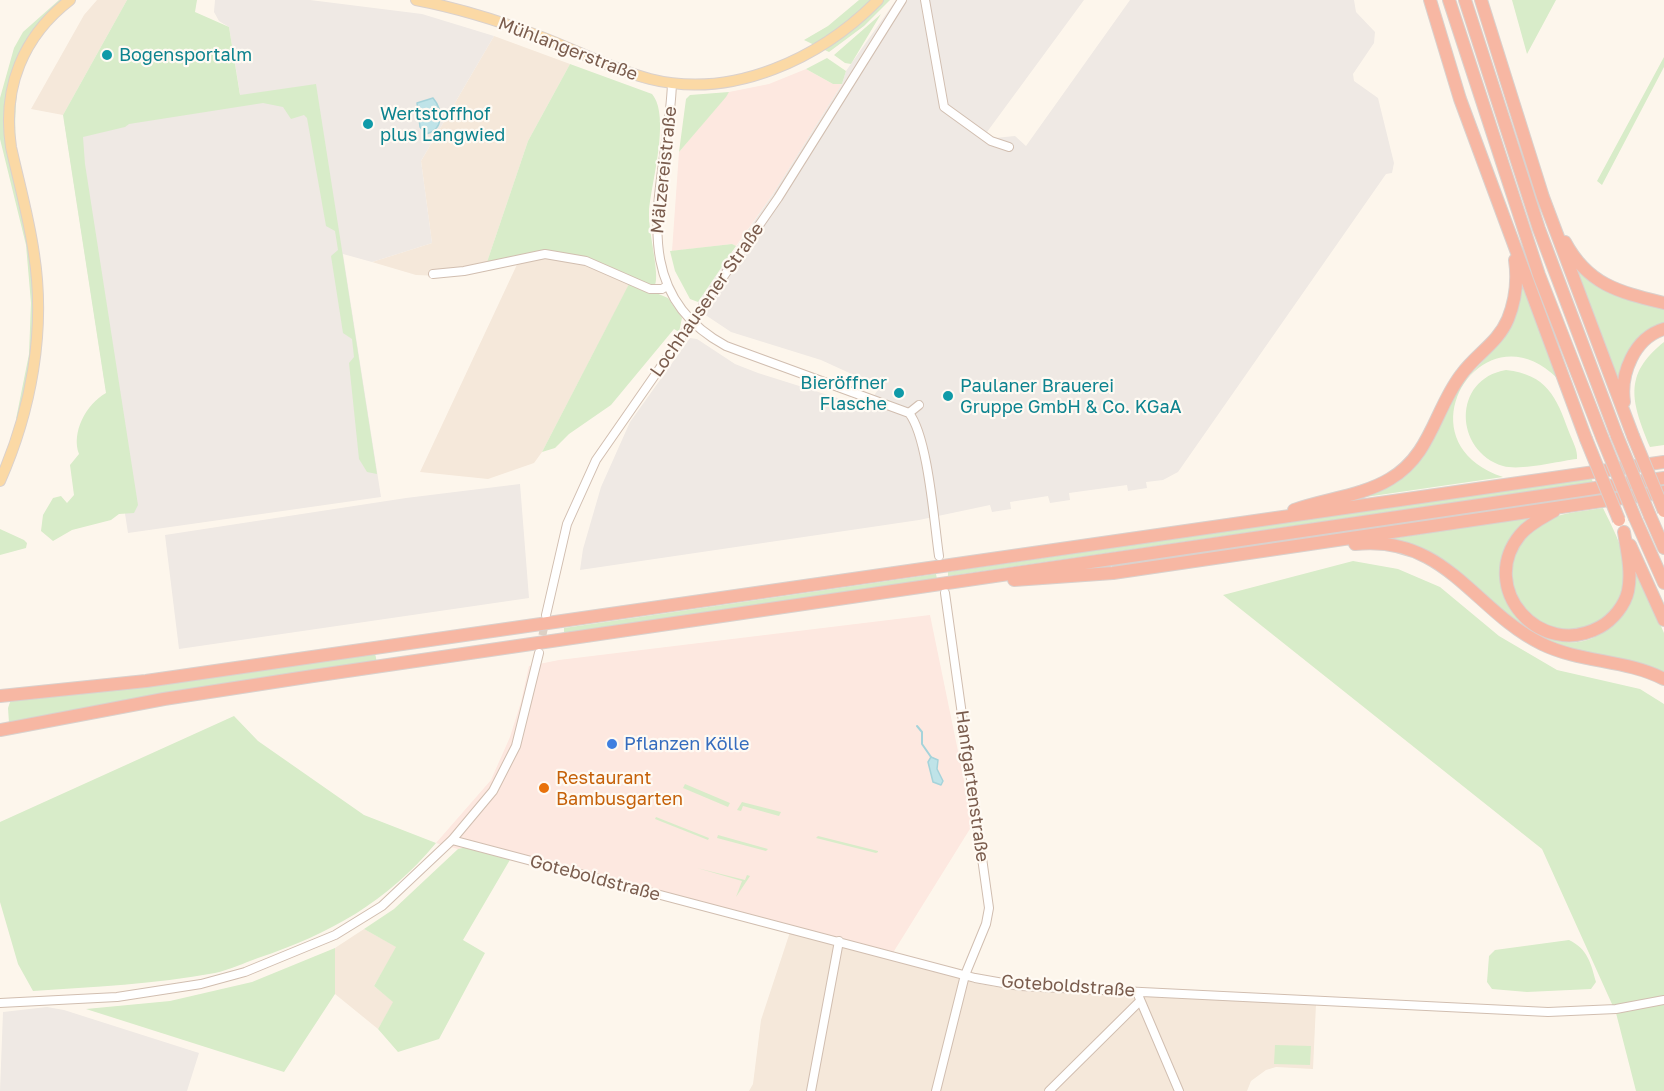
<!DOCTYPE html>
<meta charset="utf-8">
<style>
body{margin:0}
canvas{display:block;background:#fdf6ec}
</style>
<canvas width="1664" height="1091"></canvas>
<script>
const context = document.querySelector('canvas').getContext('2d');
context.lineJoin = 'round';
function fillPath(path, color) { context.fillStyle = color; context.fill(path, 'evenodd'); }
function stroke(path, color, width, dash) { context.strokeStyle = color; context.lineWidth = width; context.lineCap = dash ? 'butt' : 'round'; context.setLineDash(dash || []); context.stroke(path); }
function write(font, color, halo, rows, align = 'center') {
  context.font = font + ' "Golos Text",sans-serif'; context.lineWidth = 4.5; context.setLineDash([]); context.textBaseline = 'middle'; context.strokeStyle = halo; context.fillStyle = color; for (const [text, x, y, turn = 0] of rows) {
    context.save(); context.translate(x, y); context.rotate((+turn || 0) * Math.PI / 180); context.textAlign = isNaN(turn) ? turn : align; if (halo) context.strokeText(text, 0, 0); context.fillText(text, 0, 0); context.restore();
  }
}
const residential = new Path2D(`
 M 97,0 L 127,0 L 63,115 L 31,109 L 84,15 Z
 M 494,36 L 570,64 L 528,141 L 487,262 L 439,276 L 416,275 L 372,262 L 432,243 L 421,161 Z
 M 521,256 L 593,260 L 633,277 L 542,452 L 534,463 L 488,479 L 420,472 Z
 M 364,929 L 397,947 L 374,986 L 394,1002 L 378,1029 L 335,994 L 335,948 Z
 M 790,932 L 891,956 L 974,983 L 1019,991 L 1316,1004 L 1313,1069 L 1276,1067 L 1266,1070 L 1251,1081 L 1247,1091 L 749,1091 L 753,1084 L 761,1020 Z`);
const commercial = new Path2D(`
 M 806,69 L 833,84 L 842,84 L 773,194 L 736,246 L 732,244 L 672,251 L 679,152 L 729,92 L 769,84 Z
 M 930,615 L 973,824 L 891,956 L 467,847 L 458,849 L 436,843 L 491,780 L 510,737 L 521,702 L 529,666 L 559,660 Z`);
const industrial = new Path2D(`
 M 215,0 L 310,0 L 422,14 L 494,36 L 421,161 L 432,243 L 372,262 L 343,254 L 381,497 L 128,533 L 64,120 L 240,94 L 229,27 L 219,21 L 214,12 Z
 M 896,0 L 1084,0 L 987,132 L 995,138 L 1015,136 L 1026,146 L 1130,0 L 1354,0 L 1356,12 L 1375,32 L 1374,43 L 1353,74 L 1354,81 L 1378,98 L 1394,163 L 1392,173 L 1386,174 L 1178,472 L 1163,480 L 1146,482 L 1147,488 L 1128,491 L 1127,485 L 1069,493 L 1070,500 L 1050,503 L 1048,496 L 1010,502 L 1011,509 L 992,512 L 990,505 L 919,520 L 580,570 L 583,549 L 601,487 L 630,422 L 690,338 L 697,339 L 735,364 L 758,373 L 866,407 L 880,387 L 821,360 L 731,332 L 704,314 L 698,302 L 773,194 L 842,84 L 846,71 Z
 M 520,484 L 529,598 L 179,649 L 165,535 L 406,498 Z
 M 47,1007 L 64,1010 L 199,1053 L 187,1091 L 0,1091 L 3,1012 Z`);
const green = new Path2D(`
 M 59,0 L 65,0 C 55,9 43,17 35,28 C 0,104 20,181 31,264 C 37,316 31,366 19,417 L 16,419 L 29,354 L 31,303 L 26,245 L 0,139 L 0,98 L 14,48 L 23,32 Z
 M 127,0 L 197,0 L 195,12 L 229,27 L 240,95 L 316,84 L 377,474 L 367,472 L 359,459 L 349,363 L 354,357 L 352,339 L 343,333 L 331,256 L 338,250 L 335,231 L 326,226 L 307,118 L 304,115 L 291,119 L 283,107 L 263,103 L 129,124 L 125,127 L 83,137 L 85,164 L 138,505 L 134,513 L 119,514 L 111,520 L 72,530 L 53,541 L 41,531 L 43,515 L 53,498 L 61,496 L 67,503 L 74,495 L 70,465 L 79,454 C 71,433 86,404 106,393 L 63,115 Z
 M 859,0 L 890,0 L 864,26 L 829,52 L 804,40 L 828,26 Z
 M 1512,0 L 1556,0 L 1527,54 Z
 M 881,14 L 851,64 L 845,63 L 834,55 Z
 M 1664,57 L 1664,67 L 1602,185 L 1597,181 Z
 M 827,58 L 846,71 L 842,84 L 833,84 L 806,69 Z
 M 570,64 L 652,94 C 671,116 651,184 649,212 C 648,231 660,274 655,285 C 639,285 611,266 594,261 C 560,249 522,259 487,262 L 528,141 Z
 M 729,92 L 726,97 L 679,152 L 686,99 L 690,95 Z
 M 732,244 L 736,246 L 698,302 L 690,299 L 675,271 L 670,251 Z
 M 1575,268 C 1600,293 1630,301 1664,308 L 1664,326 L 1655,329 L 1619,385 Z
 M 1521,275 L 1557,378 C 1482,304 1397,442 1503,477 L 1345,500 L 1367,492 L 1429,447 L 1459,387 L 1494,349 Z
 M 630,282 L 668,298 L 682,318 L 679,332 L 674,329 L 611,405 L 569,434 L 555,448 L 542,452 Z
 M 1664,342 L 1664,445 L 1650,447 C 1632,403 1622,375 1664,342 Z
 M 1506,370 C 1547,375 1556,396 1569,432 C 1572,440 1578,450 1577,459 C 1559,461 1521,471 1503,466 C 1454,451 1452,379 1506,370 Z
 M 1591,478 L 1593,482 L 948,576 L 948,572 Z
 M 1603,508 C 1613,529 1627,553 1626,577 C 1623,621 1568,647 1533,620 C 1496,591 1509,537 1549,519 C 1565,512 1586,511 1603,508 Z
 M 1533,517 L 1507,549 L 1519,619 C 1538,639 1576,652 1601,633 C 1609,627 1628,601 1633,592 C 1636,585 1635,576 1636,569 L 1664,633 L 1664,674 L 1575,652 L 1530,633 L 1452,566 L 1390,542 L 1390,539 Z
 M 0,529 L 24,540 L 27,543 L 26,548 L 0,555 Z
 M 1353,561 L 1398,569 L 1440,587 L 1499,636 L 1557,670 L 1640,689 L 1664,704 L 1664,1091 L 1636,1091 L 1616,1013 L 1542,849 L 1223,595 Z
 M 936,574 L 937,579 L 564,633 L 564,628 Z
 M 375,653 L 377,663 L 106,704 L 9,723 L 8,708 L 11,699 Z
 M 234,716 L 258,741 L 364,815 L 436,843 C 387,902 330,934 258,958 C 244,963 229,970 215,973 C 155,984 93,987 33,991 L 18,964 L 0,902 L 0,822 Z
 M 685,784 L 730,803 L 728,807 L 683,788 Z
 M 742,802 L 781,812 L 779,816 L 743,806 L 741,811 L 737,810 Z
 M 656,817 L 709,838 L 708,840 L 655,819 Z
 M 718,835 L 768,849 L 766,851 L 717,838 Z
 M 818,836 L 878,851 L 878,852 L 876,853 L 816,838 Z
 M 467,847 L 511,858 L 463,940 L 485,953 L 439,1039 L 398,1052 L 378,1029 L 393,1002 L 374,986 L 396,947 L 364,929 L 394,909 L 458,849 Z
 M 697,868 L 745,880 L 747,875 L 750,876 L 736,897 L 742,881 Z
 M 1569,940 C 1588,949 1591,964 1596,982 L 1591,989 L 1527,992 L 1492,989 L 1487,982 L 1489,956 L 1495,950 Z
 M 335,948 L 335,994 L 284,1072 L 86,1009 L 170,1001 L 252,982 Z
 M 1275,1045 L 1311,1046 L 1310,1065 L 1274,1064 Z`);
const water = new Path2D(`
 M 433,98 C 443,110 444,130 426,134 L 420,127 L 417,103 Z
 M 931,757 L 938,760 L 937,769 L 943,781 L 941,785 L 933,782 L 928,762 Z`);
const stream = new Path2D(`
 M 917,726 L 922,732 L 922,744 L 931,757`);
const minorTunnel = new Path2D(`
 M 540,647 L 546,618`);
const minor = new Path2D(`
 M 925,0 L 944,107 L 991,141 L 1009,147
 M 672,83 C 669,178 618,288 726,346 L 909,413 C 928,437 934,522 939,556
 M 433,274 L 464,271 L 545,254 L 586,261 L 650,289 L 662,289 L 667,286
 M 909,413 L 919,405
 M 546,615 L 567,524 L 596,460 L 778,198 L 902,0
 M 452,840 L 975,978 L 1020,986 L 1548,1012 L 1616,1009 L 1664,1000
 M 1139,997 L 1179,1091
 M 0,1003 L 117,997 L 201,984 L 245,972 L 335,935 L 382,906 L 452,840 L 493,791 L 516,746 L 539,653
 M 811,1091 L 839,941
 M 936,1091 L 965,975 L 986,924 L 989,908 L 945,593
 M 1049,1091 L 1139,1002`);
const major = new Path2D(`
 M 416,0 C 458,8 500,21 539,36 C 576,50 611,69 650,79 C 733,100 821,58 878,0
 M 0,481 C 31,411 46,331 34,254 C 29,218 19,183 11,147 C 2,88 23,36 70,0`);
const highway = new Path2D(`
 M 1430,0 L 1460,99 L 1586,439
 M 1449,0 L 1539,275 L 1602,437
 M 1465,0 L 1539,229 L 1617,436
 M 1481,0 L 1543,197 L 1633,436
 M 1565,242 C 1588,285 1619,292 1664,303
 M 1624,402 C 1620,374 1634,338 1664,329
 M 1294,510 C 1324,499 1362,496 1390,479 C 1431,455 1435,409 1461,375 C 1476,354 1498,343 1508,319 C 1516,299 1518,281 1515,260
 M 1554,511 C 1542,518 1529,524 1520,535 C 1477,588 1540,660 1600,627 C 1613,620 1625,605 1628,591 C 1632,572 1627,551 1624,532
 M 1650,516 L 1664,548
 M 1635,518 L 1664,583
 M 1355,544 C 1446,534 1474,611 1542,644 C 1581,663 1625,659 1664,679
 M 1630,545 L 1664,620
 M 1014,580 L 1113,573 L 1664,492
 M 0,696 L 146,681 L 1664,462
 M 0,730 L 164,699 L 313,676 L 1664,478`);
const highwayBridge = new Path2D(`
 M 1617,436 L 1650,516
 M 1633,436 L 1664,511
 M 1602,437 L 1635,518
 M 1586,439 L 1619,520`);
const markers = [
 [107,55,6,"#0f9aa8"],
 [368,124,6,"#0f9aa8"],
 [899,393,6,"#0f9aa8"],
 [948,396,6,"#0f9aa8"],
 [612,744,6,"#3f7fe0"],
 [544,788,6,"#e8710a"]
];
const streetNames = [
 ["Mühlangerstraße",568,49,21],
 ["Mälzereistraße",664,170,-84],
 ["Lochhausener Straße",707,300,-55],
 ["Hanfgartenstraße",972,786,82],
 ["Goteboldstraße",595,878,15],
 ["Goteboldstraße",1068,986,4]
];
const cultureNames = [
 ["Bogensportalm",119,55],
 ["Wertstoffhof",380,114],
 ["plus Langwied",380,135],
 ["Bieröffner",887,383,"right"],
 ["Flasche",887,404,"right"],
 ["Paulaner Brauerei",960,386],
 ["Gruppe GmbH & Co. KGaA",960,407]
];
const shopNames = [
 ["Pflanzen Kölle",624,744]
];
const foodNames = [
 ["Restaurant",556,778],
 ["Bambusgarten",556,799]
];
fillPath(residential, '#f5e8da');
fillPath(commercial, '#fde8e0');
fillPath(industrial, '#efe9e4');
fillPath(green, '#d8ecc9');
fillPath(water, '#bfe3e8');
stroke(water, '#a5d3da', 1.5);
stroke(stream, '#a5d3da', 2);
stroke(minorTunnel, '#dcd0c4', 8, [8, 4]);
stroke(minor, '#d1beb0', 10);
stroke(major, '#dad1cd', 12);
stroke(highway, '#dad1cd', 14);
stroke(minor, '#fff', 8);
stroke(major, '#fbd9a5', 10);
stroke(highway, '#f7b7a3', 12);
stroke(highwayBridge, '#dad1cd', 14, []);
stroke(highwayBridge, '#f7b7a3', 12);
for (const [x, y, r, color] of markers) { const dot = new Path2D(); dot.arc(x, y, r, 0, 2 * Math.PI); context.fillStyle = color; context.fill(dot); stroke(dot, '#fffaf3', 2); }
write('18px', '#7a5c4d', '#fffaf3', streetNames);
write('18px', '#0d838f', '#fffaf3', cultureNames, 'left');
write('18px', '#366cbe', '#fffaf3', shopNames, 'left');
write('18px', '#c56008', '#fffaf3', foodNames, 'left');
</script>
